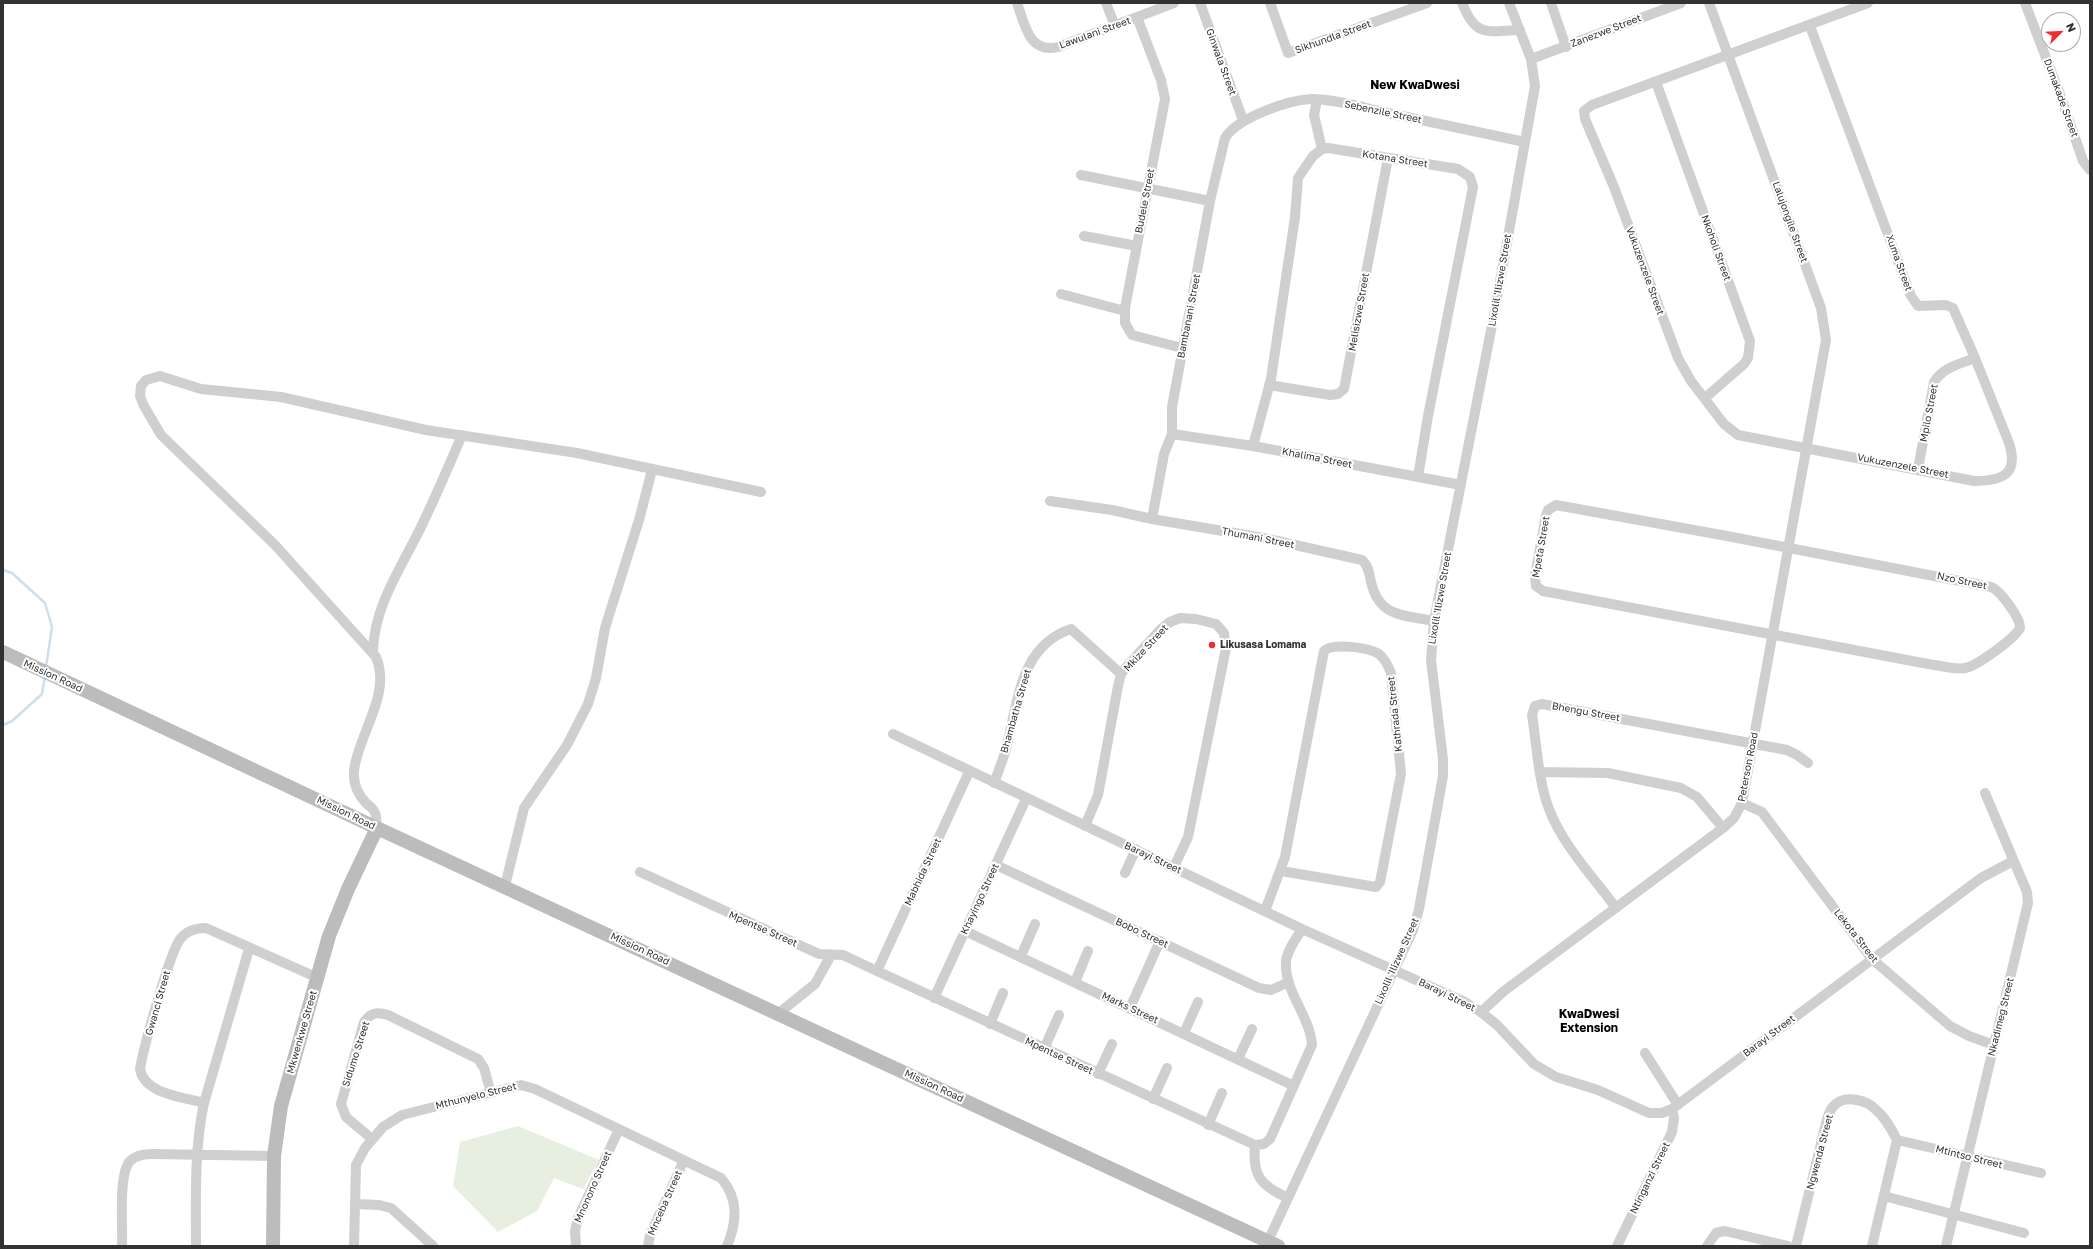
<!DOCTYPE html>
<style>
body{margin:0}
#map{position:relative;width:2093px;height:1249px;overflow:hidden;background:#fff;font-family:"Golos Text",sans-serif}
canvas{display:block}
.frame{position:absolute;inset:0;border:4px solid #323232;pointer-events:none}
.north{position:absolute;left:2041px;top:12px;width:40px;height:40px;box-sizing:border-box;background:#fff;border:1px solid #adadad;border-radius:50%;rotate:66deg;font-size:11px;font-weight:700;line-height:16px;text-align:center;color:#323232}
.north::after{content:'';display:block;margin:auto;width:14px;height:18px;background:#f02d2f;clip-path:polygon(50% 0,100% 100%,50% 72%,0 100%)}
</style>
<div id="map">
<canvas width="2093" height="1249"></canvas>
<div class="frame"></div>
<div class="north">N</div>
</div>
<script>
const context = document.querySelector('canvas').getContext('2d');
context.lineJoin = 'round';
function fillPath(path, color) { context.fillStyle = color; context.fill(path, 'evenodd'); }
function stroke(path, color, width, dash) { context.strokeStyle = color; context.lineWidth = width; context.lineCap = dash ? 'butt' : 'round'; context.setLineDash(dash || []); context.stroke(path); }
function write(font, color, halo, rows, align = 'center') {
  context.font = font + ' "Golos Text",sans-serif'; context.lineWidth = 4; context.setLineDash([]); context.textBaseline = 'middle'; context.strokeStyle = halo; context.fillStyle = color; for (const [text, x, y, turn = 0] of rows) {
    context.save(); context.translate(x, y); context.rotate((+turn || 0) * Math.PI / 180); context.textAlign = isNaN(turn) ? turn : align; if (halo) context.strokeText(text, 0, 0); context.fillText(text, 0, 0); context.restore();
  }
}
const green = new Path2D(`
 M 518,1126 L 599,1160 L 583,1189 L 554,1178 L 537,1211 L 498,1232 L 453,1186 L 460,1142 Z`);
const stream = new Path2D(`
 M 3,570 L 12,573 L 45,603 L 52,627 L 46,667
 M 3,725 L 12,721 L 42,694 L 45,676`);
const street = new Path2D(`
 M 1017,3 C 1025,25 1029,54 1058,47 L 1174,3
 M 1106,3 L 1115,26
 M 1200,3 L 1243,120
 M 1270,3 L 1288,53 L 1427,3
 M 1462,3 C 1476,38 1486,31 1520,30
 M 1551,3 L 1566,47
 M 2025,3 L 2061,97 L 2083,161 L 2090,170
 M 1137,17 L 1161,80 L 1165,99 L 1125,308 L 1125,323 L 1132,335 L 1182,348
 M 1810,26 L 1911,296 L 1918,306 L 1946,305 L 1953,308 L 1975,358 L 2009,443 C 2019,474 2003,481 1974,481 L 1738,435 L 1724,424 L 1691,381 L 1678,358 L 1614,187 L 1585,119 L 1584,111 L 1592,105 L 1868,3
 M 1531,59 L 1681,3
 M 1656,82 L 1750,341 L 1748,358 L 1744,364 L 1705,398
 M 1317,100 L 1314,115 L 1322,149
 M 1081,175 L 1210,201
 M 1084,236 L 1137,246
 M 1061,294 L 1125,311
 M 1269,385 L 1330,395 L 1338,394 L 1344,389 L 1388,158
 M 1172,434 L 1253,446 L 1461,485
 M 1253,446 L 1271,379 L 1295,217 L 1298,178 L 1313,156 L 1322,149 L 1328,148 L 1458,169 L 1470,177 L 1473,187 L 1428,416 L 1418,477
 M 1918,469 L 1934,382 C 1943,367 1960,364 1975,358
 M 1050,501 L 1112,510 L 1152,519 L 1264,538 L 1362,560 C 1369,566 1369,574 1371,582 C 1379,618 1405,615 1434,621
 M 1556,505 L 1727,536 L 1991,587 C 2000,590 2021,619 2020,628 C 2014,639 1977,666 1965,668 C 1953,670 1939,665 1928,664 L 1543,591 L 1536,586 L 1535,576 L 1546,515 L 1548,510 Z
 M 1152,519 L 1164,454 L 1172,434 L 1172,407 L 1210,201 L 1225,138 C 1237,118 1288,100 1311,99 C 1335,99 1365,108 1388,113 C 1434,123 1479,132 1525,142
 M 373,651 C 374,608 399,571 418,533 C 434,501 448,468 462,435
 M 893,734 L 1302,929 L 1463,1001 L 1481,1012 L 1497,1025 L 1534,1064 L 1556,1077 L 1598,1090 L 1649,1113 L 1662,1113 L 1672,1109 L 1981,878 L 2013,861
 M 1540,772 L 1608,773 L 1681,788 L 1697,797 L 1723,828
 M 994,783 C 998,772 1003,760 1006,749 C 1018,704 1019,646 1071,629 L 1121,674
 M 1742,803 L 1762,812 L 1872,959 L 1950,1026 L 1969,1036 L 1994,1045
 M 1085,826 L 1098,795 L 1118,686 L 1121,674 L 1128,665 L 1160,630 L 1170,622 L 1180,618 L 1196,619 L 1216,624 L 1224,633 L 1226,648 L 1188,837 L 1174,867
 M 377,828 C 376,824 377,817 375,813 C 374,810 370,806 367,804 C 358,795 353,784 354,771 C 358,734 392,695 376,657 L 275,545 L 161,435 L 144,406 L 140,396 L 141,386 L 146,380 L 160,376 L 201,389 L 281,397 L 426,430 L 577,453 L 761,492
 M 996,865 L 1259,988 L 1271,990 L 1289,982
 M 640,872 L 819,954 L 843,955 L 877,971 L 1255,1145 L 1264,1144 L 1270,1139 L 1312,1045 C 1310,1016 1284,991 1286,962 C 1287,950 1296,939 1302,929
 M 1125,873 L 1136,849
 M 505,886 L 524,808 L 567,745 L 588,704 L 596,678 L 605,628 L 639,520 L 652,470
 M 1616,908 C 1594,878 1562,844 1549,809 C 1538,780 1537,746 1532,715 L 1535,706 L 1542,704 L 1787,750 L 1797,755 L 1808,763
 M 1265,911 L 1285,857 L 1324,651 C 1331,642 1370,648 1379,654 C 1385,659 1388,665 1391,673 L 1401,774 L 1380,882 L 1376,887 L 1281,871
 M 965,931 L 1294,1086
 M 1021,956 L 1035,924
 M 877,971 L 969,772
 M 1075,982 L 1088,951
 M 934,998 L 1026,799
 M 1130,1008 L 1160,941
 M 1481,1012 L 1504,991 L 1723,828 L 1734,818 L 1742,803 L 1826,340 L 1821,308 L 1709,3
 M 779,1013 L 815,984 L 831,955
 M 990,1024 L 1003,993
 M 1184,1033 L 1198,1002
 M 1044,1049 L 1059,1015
 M 1645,1053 L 1678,1105
 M 1238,1059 L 1252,1029
 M 1098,1074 L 1112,1044
 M 1153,1099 L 1167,1068
 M 204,1103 C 183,1097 144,1094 140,1069 C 143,1050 170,950 181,938 C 187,931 196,928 206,928 L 318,978
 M 1208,1125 L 1222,1093
 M 372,1139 L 346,1117 L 341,1104 L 364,1022 C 371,1012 378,1012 388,1015 L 478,1059 L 484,1068 L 491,1093
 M 1897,1140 L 2041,1173
 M 1255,1145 C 1252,1176 1261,1186 1288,1198
 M 1884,1196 L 2024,1233
 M 356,1204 L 379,1205 L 391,1208 L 433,1246
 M 1268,1241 L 1413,930 L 1419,909 L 1443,776 L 1443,759 L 1431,660 L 1434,621 L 1494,315 L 1535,86 L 1531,59 L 1509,3
 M 122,1246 C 123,1227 118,1174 130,1161 C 136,1155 145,1154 153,1154 L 274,1156
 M 196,1246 C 196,1198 194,1150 204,1103 L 249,949
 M 354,1246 L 356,1165 L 365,1148 L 383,1127 L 402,1115 L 521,1085 L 535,1089 L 721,1178 C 739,1199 737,1222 727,1246
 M 576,1246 L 575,1231 L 578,1218 L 619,1129
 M 648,1246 L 650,1235 L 684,1160
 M 1617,1246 L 1672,1132 L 1674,1118 L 1672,1109
 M 1707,1246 L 1716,1233 L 1725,1231 L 1788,1246
 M 1796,1246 L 1827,1119 C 1829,1113 1831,1107 1837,1103 C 1847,1096 1867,1100 1875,1109 C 1885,1117 1891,1128 1897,1140 L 1872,1246
 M 1946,1246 L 2028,903 L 2027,892 L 1985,793`);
const secondary = new Path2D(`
 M 3,652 L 377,828 L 1278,1246
 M 273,1246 L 274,1156 L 281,1106 L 329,936 L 348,889 L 377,828`);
const markers = [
 [1212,645,4,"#f02d2f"]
];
const streetNames = [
 ["Zanezwe Street",1606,31,-21],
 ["Lawulani Street",1095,33,-20],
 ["Sikhundla Street",1333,37,-20],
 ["Ginwala Street",1221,62,70],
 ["Dumakade Street",2061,98,70],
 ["Sebenzile Street",1383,112,12],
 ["Kotana Street",1395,159,9],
 ["Budele Street",1145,201,-79],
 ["Lalujongile Street",1790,222,70],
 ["Nkoholi Street",1716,248,70],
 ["Xuma Street",1899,263,70],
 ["Vukuzenzele Street",1645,271,70],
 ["Lixolil 'Ilizwe Street",1500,280,-80],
 ["Melisizwe Street",1359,312,-80],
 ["Bambanani Street",1189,316,-79],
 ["Mpilo Street",1929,413,-79],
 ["Khalima Street",1317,458,11],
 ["Vukuzenzele Street",1903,466,11],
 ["Thumani Street",1258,538,11],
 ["Mpeta Street",1541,547,-80],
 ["Nzo Street",1962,581,12],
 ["Lixolil 'Ilizwe Street",1440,598,-80],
 ["Mkize Street",1146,648,-47],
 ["Mission Road",53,676,25],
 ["Bhambatha Street",1016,711,-74],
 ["Bhengu Street",1586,712,10],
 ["Kathrada Street",1395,714,-96],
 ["Peterson Road",1748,767,-79],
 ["Mission Road",346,813,26],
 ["Barayi Street",1153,858,25],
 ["Mabhida Street",923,872,-65],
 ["Khayingo Street",980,899,-65],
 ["Mpentse Street",763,929,24],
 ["Bobo Street",1142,933,25],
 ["Lekota Street",1856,936,52],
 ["Mission Road",640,949,25],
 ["Lixolil 'Ilizwe Street",1397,961,-66],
 ["Barayi Street",1447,995,26],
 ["Gwanci Street",158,1003,-74],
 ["Marks Street",1130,1008,25],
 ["Nkadimeg Street",2001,1017,-76],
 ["Mkwenkwe Street",302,1032,-74],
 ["Barayi Street",1769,1036,-37],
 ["Sidumo Street",356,1054,-72],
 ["Mpentse Street",1059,1056,25],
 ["Mission Road",934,1086,25],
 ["Mthunyelo Street",476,1096,-14],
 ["Ngwenda Street",1820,1152,-75],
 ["Mtintso Street",1969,1157,14],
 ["Ntinganzi Street",1650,1178,-64],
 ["Mnonono Street",593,1187,-66],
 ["Mnceba Street",665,1203,-66]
];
const poiNames = [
 ["Likusasa Lomama",1220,645]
];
const quarterNames = [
 ["New KwaDwesi",1415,85],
 ["KwaDwesi",1589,1014],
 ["Extension",1589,1028]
];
fillPath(green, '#e7efe0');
stroke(stream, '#ccdfef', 2.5);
stroke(street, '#cfcfcf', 10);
stroke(secondary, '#bcbcbc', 14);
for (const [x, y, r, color] of markers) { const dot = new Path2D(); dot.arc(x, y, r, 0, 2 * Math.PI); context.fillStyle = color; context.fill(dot); stroke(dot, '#fff', 1.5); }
write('10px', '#323232', '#fff', streetNames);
write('bold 10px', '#323232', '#fff', poiNames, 'left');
write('bold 12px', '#000', '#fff', quarterNames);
</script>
